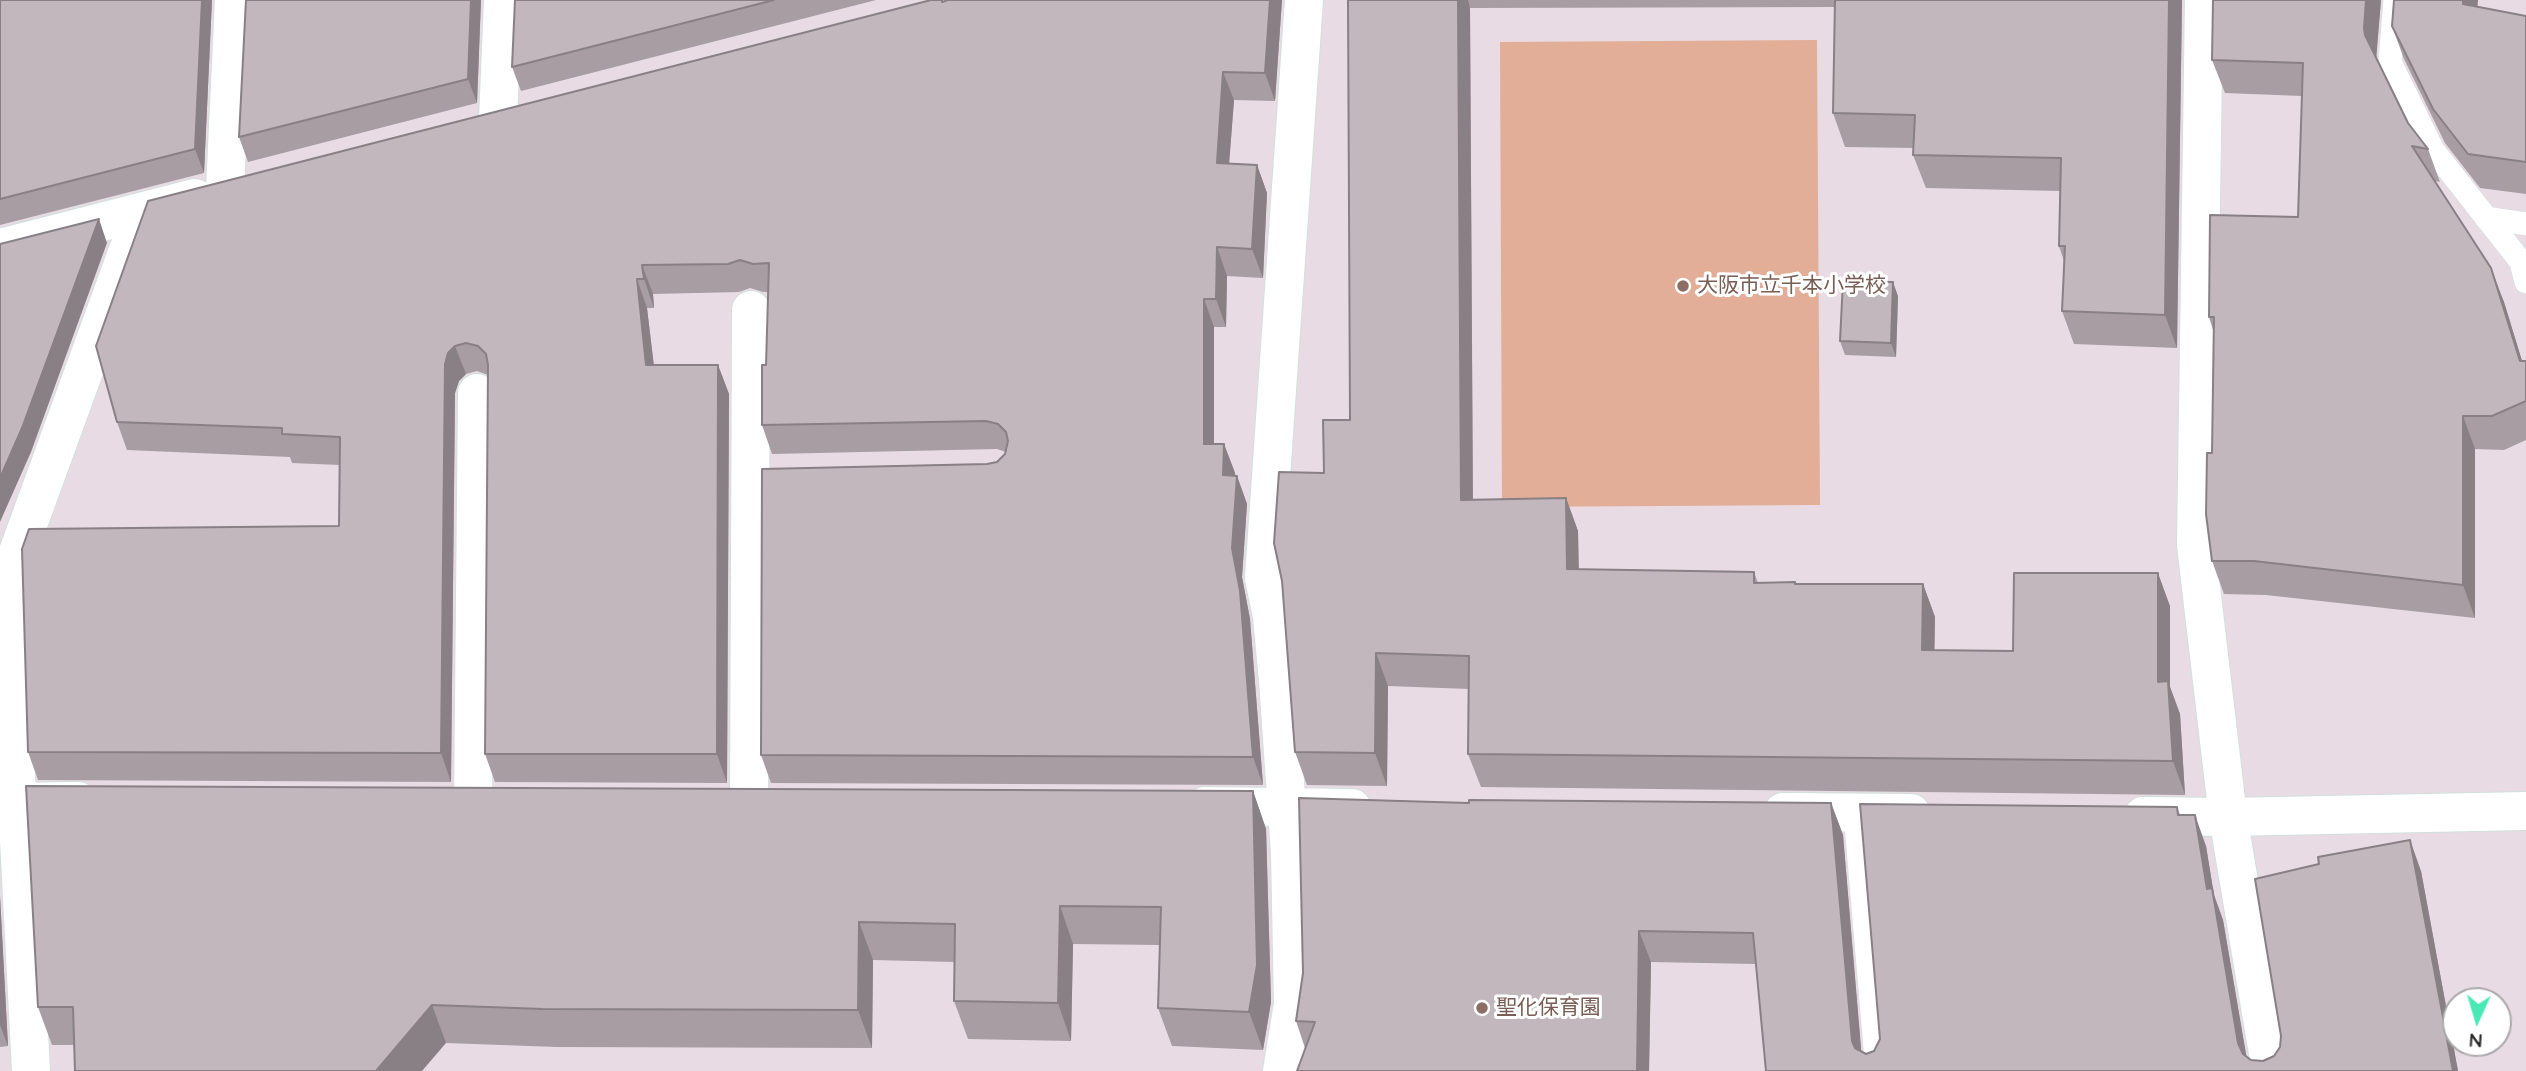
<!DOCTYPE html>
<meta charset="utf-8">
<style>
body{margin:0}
#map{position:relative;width:2526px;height:1071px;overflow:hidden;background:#e9dbe3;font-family:Quicksand,sans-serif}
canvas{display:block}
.north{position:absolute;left:2442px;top:987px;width:70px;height:70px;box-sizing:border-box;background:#fff;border:2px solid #a9a9a9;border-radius:50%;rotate:184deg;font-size:19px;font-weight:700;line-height:28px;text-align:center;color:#282828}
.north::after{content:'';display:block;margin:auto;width:24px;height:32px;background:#48e9b5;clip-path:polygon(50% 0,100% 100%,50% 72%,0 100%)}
</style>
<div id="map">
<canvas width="2526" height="1071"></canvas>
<div class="north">N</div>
</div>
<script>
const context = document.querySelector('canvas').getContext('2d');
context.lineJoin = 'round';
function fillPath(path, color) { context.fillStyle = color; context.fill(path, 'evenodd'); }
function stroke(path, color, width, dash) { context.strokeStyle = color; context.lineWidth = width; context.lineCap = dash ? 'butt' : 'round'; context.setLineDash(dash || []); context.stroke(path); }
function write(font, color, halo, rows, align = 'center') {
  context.font = font + ' Quicksand,"Noto Sans JP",sans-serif'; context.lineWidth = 6; context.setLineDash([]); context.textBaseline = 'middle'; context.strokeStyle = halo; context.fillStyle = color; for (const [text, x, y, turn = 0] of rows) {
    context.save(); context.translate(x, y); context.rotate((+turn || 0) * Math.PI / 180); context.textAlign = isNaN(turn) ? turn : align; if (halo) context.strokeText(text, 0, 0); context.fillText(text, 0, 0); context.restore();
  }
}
const pitch = new Path2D(`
 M 1817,40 L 1820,505 L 1502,507 L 1500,42 Z`);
const service = new Path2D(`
 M 2395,0 L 2390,62 L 2433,150 L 2521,262 L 2526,282
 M 2486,218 L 2526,224
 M 1855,813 L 1877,1071`);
const minor = new Path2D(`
 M 2204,0 L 2196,545 L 2228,817 L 2271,1071
 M 498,120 L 503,0
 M 225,190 L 234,0
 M 0,248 L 195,198
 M 0,802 L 78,801
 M 473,803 L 477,393
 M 749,804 L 751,310
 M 1205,806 L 1352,808
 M 1783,812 L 1911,813
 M 2143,816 L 2228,817 L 2526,811
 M 31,1071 L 17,801 L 10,574 L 142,212
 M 1282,1071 L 1293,1004 L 1290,853 L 1278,681 L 1272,616 L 1264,578 L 1304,0`);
const wall = new Path2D(`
 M 0,0 L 212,0 L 204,173 L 0,225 Z
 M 246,0 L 481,0 L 477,103 L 248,162 L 239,137 Z
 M 515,0 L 876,0 L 521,91 L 512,67 Z
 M 948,0 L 1282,0 L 1275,101 L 1234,100 L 1229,163 L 1257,165 L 1267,193 L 1263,278 L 1227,276 L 1226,327 L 1214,327 L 1214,444 L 1224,444 L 1235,473 L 1234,476 L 1237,476 L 1247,504 L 1242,577 L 1250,619 L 1263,785 L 771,783 L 761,755 L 987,464 L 997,462 L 1005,454 L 1006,452 L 997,449 L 772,454 L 762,425 L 766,365 L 768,292 L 763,292 L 750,288 L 739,292 L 653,294 L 654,308 L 647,308 L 654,365 L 718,365 L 729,394 L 727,783 L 495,782 L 485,754 L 488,375 L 477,371 L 466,374 L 459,381 L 455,393 L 451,782 L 38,780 L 28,752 L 339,526 L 340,465 L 292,463 L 290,457 L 127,450 L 117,422 L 943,1 Z
 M 1348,0 L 2182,0 L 2177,348 L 2074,344 L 2062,311 L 2064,261 L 2059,246 L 2060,191 L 1926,188 L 1913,155 L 1914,148 L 1845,147 L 1833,113 L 1835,7 L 1470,8 L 1473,500 L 1566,498 L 1578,531 L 1579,569 L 1754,572 L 1758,583 L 1795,582 L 1796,584 L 1923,584 L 1935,617 L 1934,650 L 2013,651 L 2170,606 L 2170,687 L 2180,714 L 2185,795 L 1481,787 L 1468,754 L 1469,689 L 1388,686 L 1387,786 L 1307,785 L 1295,752 L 1324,473 L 1350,420 Z
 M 2213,0 L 2381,0 L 2376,57 L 2408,123 L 2428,149 L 2440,182 L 2435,181 L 2504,302 L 2522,361 L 2526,361 L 2526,440 L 2504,450 L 2475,449 L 2475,618 L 2266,595 L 2224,594 L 2212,561 L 2213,330 L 2209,317 L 2298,217 L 2302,96 L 2225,93 L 2212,60 Z
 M 2478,7 L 2526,16 L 2526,194 L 2480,188 L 2445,143 L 2404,59 L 2392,26 Z
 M 1898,296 L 1896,357 L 1845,355 L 1840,341 Z
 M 1253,791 L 1266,829 L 1271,1002 L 1263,1050 L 1172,1046 L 1158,1008 L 1160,945 L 1073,944 L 1071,1041 L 968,1039 L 954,1001 L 955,962 L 873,960 L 872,1048 L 557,1047 L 446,1043 L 52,1045 L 38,1007 Z
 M 1469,803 L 1831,803 L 1843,835 L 1861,1051 L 1866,1054 L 1874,1051 L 2177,807 L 2180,815 L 2206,846 L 2214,895 L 2223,920 L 2246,1056 L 2251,1060 L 2263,1061 L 2274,1056 L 2421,871 L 2458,1071 L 1766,1071 L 1756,964 L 1651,962 L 1649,1071 L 1297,1071 L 1305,1048 L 1296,1021 Z
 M 0,896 L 8,1046 L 0,1047 Z`);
const shadedWall = new Path2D(`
 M 202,0 L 212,0 L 204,173 L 195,149 Z
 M 471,0 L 481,0 L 477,103 L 468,79 Z
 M 1270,0 L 1282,0 L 1275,101 L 1265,73 Z
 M 1458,0 L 1468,0 L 1470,8 L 1473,533 L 1461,500 Z
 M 2169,0 L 2182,0 L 2177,348 L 2165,315 Z
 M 2366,0 L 2381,0 L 2376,61 L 2365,35 L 2364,28 Z
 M 2463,0 L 2478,0 L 2475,38 L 2463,4 Z
 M 1223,72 L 1234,100 L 1227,191 L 1217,163 Z
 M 1257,165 L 1267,193 L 1263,278 L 1252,249 Z
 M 99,219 L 107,243 L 31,452 L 0,522 L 0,478 Z
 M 1217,247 L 1227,276 L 1226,327 L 1216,299 Z
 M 642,265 L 653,294 L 654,308 L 644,279 Z
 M 2491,268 L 2504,302 L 2526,374 L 2520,361 Z
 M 637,279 L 647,308 L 657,394 L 646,365 Z
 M 1893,282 L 1898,296 L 1896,357 L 1891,343 Z
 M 1204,299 L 1214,327 L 1214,472 L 1204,444 Z
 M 455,346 L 466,374 L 459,381 L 455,393 L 451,782 L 441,753 L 445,364 L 448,353 Z
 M 718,365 L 729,394 L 727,783 L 717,754 Z
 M 2463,416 L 2475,449 L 2475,618 L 2463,585 Z
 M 1224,444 L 1235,473 L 1233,504 L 1223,475 Z
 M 1237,476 L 1247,504 L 1242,577 L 1250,619 L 1263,785 L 1253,757 L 1232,548 Z
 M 1566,498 L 1578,531 L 1579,602 L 1567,569 Z
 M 2158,573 L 2170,606 L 2170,687 L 2180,714 L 2185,795 L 2173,761 L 2158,682 Z
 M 1923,584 L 1935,617 L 1934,684 L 1922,650 Z
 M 1376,653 L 1388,686 L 1387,786 L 1375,753 Z
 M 1253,791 L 1266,829 L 1271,1002 L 1263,1050 L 1249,1012 Z
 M 1831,803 L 1843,835 L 1863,1071 L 1852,1041 Z
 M 2195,815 L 2206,846 L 2214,895 L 2223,920 L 2249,1071 L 2238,1043 L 2207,889 Z
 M 2410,840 L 2421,871 L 2458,1071 L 2453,1071 Z
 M 0,896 L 8,1046 L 0,1025 Z
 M 1060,906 L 1073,944 L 1071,1041 L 1058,1003 Z
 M 859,922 L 873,960 L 872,1048 L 858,1010 Z
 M 1639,931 L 1651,962 L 1649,1071 L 1637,1071 Z
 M 432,1005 L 446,1043 L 422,1071 L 376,1071 Z`);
const building = new Path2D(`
 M 0,0 L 202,0 L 195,149 L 0,199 Z
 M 246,0 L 471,0 L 468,79 L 239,137 Z
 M 515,0 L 774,0 L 512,67 Z
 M 931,0 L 942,0 L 942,2 L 948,0 L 1270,0 L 1265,73 L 1223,72 L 1217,163 L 1257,165 L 1252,249 L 1217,247 L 1216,299 L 1204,299 L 1204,444 L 1224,444 L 1223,475 L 1237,476 L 1232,548 L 1240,591 L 1253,757 L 761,755 L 762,469 L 987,464 L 997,462 L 1005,454 L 1008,441 L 1006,432 L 998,424 L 986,421 L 762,425 L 762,365 L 766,365 L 769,263 L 753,264 L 740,260 L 728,264 L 642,265 L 644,279 L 637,279 L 646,365 L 718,365 L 717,754 L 485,754 L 488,365 L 486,354 L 478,346 L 466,343 L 455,346 L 448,353 L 445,364 L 441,753 L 28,752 L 22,549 L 29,529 L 339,526 L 340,437 L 282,434 L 282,428 L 117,422 L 96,346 L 148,201 Z
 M 1348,0 L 1458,0 L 1461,500 L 1566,498 L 1567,569 L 1754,572 L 1754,583 L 1795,582 L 1795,584 L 1923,584 L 1922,650 L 2013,651 L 2014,573 L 2158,573 L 2158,682 L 2168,681 L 2173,761 L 1468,754 L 1469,656 L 1376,653 L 1375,753 L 1295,752 L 1282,581 L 1274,543 L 1279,472 L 1324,473 L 1323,420 L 1350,420 Z
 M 1835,0 L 2169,0 L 2165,315 L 2062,311 L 2065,246 L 2059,246 L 2061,158 L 1913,155 L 1915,115 L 1833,113 Z
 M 2213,0 L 2366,0 L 2364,28 L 2365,35 L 2408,123 L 2428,149 L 2412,146 L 2491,268 L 2520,361 L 2526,361 L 2526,401 L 2492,416 L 2463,416 L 2463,585 L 2254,561 L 2212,561 L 2206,514 L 2207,453 L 2212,453 L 2214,317 L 2209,317 L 2210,215 L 2298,217 L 2303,63 L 2212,60 Z
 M 2394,0 L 2463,0 L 2463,4 L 2526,16 L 2526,162 L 2468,154 L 2433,109 L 2392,26 Z
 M 99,219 L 22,428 L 0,478 L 0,244 Z
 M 1843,281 L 1893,282 L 1891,343 L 1840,341 Z
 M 26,786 L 1253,791 L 1257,965 L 1249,1012 L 1158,1008 L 1161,907 L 1060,906 L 1058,1003 L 954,1001 L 955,924 L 859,922 L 858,1010 L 543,1009 L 432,1005 L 376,1071 L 75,1071 L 73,1007 L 38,1007 Z
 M 1299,798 L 1469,803 L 1469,800 L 1831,803 L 1852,1041 L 1855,1048 L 1866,1054 L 1874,1051 L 1880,1039 L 1860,804 L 2177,807 L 2178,815 L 2195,815 L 2207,889 L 2212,888 L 2238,1043 L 2243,1054 L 2251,1060 L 2263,1061 L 2274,1056 L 2280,1047 L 2281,1036 L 2255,879 L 2319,864 L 2318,857 L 2410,840 L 2453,1071 L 1766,1071 L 1753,933 L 1639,931 L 1637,1071 L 1297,1071 L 1315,1022 L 1296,1021 L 1303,973 Z`);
const markers = [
 [1683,286,7,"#8d6e63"],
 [1482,1008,7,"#8d6e63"]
];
const educationNames = [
 ["大阪市立千本小学校",1697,286],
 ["聖化保育園",1496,1008]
];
fillPath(pitch, '#e2ae98');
stroke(service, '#d0e0db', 24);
stroke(minor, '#d0e0db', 40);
stroke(service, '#fff', 23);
stroke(minor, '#fff', 38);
fillPath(wall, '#a79da3');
fillPath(shadedWall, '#888084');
fillPath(building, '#c2b7bd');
stroke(building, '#888084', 2);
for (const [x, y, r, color] of markers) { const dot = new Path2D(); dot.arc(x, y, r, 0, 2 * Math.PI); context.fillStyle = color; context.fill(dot); stroke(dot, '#fff', 2.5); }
write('21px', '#785e54', '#fff', educationNames, 'left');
</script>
